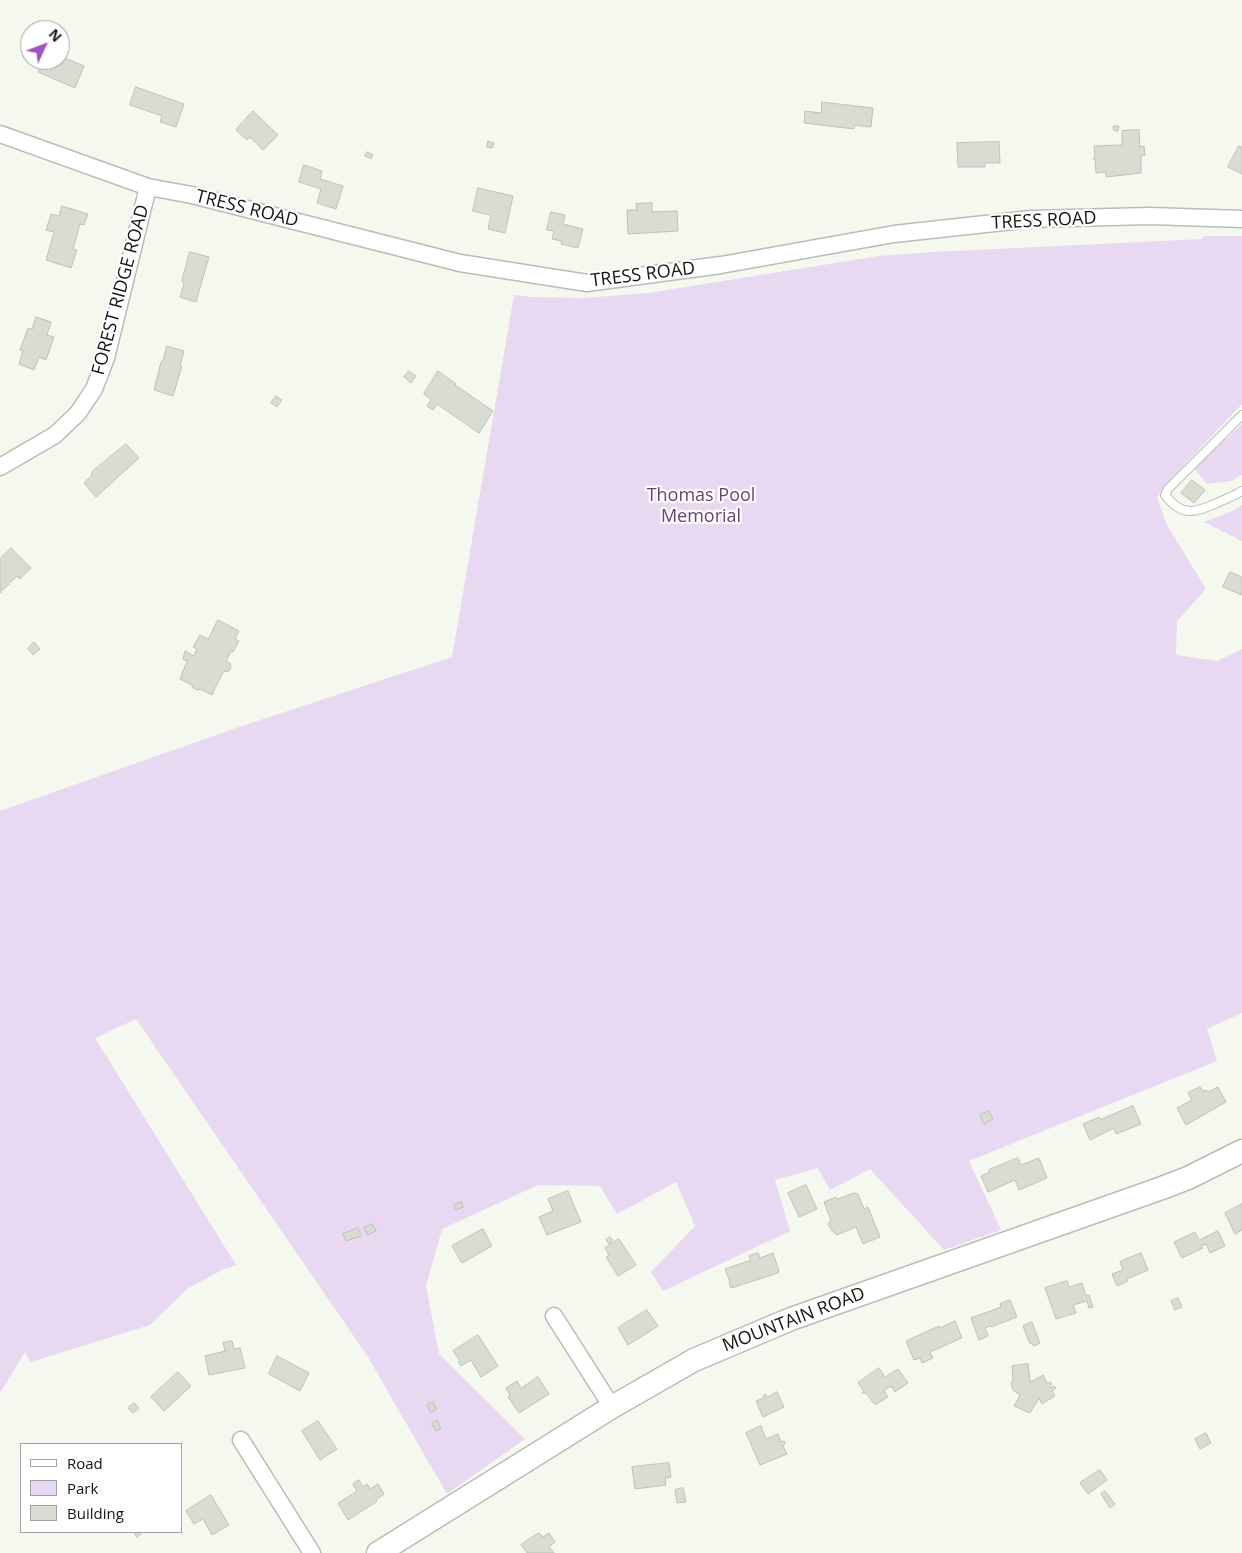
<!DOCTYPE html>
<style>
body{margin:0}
#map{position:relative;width:1242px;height:1553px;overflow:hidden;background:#f4f8ef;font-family:"Open Sans",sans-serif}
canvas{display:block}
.legend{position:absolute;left:20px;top:1443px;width:162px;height:90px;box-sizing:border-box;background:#fff;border:1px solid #a1a1a0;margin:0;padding:6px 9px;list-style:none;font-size:15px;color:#141512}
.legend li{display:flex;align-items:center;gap:10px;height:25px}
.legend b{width:25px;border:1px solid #a1a1a0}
.north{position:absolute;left:20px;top:20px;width:50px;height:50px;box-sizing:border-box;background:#fff;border:1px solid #a1a1a0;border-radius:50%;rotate:47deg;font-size:14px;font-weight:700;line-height:20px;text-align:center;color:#141512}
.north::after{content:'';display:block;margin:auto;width:18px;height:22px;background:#a053c4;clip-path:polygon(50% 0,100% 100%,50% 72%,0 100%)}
</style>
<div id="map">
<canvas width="1242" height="1553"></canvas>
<ul class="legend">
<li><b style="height:6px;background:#fff"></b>Road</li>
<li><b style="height:14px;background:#e8d8f1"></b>Park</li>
<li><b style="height:14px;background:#d8dcd3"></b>Building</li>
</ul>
<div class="north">N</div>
</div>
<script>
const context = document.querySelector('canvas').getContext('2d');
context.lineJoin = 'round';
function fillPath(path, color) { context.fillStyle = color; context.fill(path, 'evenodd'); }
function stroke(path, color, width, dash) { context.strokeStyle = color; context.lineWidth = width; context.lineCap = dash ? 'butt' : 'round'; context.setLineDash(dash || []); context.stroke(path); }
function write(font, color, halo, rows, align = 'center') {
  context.font = font + ' "Open Sans",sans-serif'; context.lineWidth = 4.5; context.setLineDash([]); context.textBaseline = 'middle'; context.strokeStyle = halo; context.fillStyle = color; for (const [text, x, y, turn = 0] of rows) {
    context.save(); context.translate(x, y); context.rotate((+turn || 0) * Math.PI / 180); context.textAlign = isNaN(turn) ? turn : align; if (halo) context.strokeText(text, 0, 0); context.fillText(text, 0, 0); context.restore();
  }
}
const green = new Path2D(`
 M 1203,236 L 1242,236 L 1242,404 L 1167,483 L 1157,498 L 1167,525 L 1206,589 L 1177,621 L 1176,655 L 1217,661 L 1242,649 L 1242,1013 L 1207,1029 L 1217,1061 L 969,1161 L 1001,1230 L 944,1250 L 870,1169 L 830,1190 L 818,1168 L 775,1180 L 790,1231 L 663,1291 L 651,1272 L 695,1226 L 676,1182 L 617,1214 L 600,1186 L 538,1185 L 442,1229 L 426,1286 L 439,1354 L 525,1439 L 447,1494 L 368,1357 L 136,1019 L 95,1038 L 236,1265 L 222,1270 L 187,1289 L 150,1325 L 31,1362 L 25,1352 L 0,1393 L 0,811 L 236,728 L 452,657 L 514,295 L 531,297 L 582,298 L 648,293 L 879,256 L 933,252 L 1203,239 Z
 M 1242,424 L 1242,475 L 1231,481 L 1207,484 L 1194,468 Z
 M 1242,505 L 1242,541 L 1204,522 L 1232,511 Z`);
const building = new Path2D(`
 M 60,56 L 84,66 L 75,88 L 38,72 L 43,60 L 60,60 Z
 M 136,87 L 184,104 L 176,127 L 160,122 L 162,116 L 130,105 Z
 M 822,102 L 873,108 L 871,127 L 855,125 L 854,129 L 804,123 L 805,111 L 821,113 Z
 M 253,111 L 278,135 L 263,150 L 250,137 L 247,140 L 236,130 Z
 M 1114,126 L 1119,126 L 1118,131 L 1115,131 L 1113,129 Z
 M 1139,130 L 1140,147 L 1144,146 L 1145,155 L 1141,156 L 1141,173 L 1106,177 L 1106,172 L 1096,173 L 1095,159 L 1093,159 L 1095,156 L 1094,146 L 1122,145 L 1122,131 Z
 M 488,141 L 494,143 L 492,148 L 487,147 Z
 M 999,142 L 1000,163 L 985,163 L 985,167 L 958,167 L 957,143 Z
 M 1239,146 L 1242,147 L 1242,174 L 1228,167 Z
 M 367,152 L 373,155 L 371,159 L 365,156 Z
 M 304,165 L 322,171 L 320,179 L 343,186 L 336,209 L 317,203 L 321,189 L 299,182 Z
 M 478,188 L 513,196 L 505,233 L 488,229 L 491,215 L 473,211 Z
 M 652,203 L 652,212 L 677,211 L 678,231 L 628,234 L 627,210 L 637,210 L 636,204 Z
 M 62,206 L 88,214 L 84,225 L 80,224 L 73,249 L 77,250 L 71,268 L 46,260 L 54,232 L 46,230 L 51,214 L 59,216 Z
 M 551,212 L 565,215 L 563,224 L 583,229 L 578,248 L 561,244 L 562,241 L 552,239 L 554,231 L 547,230 Z
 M 190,252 L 209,257 L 196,302 L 180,297 L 184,284 L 182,281 Z
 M 36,317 L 51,322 L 47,335 L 54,337 L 46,360 L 39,357 L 34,370 L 19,364 L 23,351 L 20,350 L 28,328 L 32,329 Z
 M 167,346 L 184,351 L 180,366 L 182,366 L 173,396 L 154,390 L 161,362 L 163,360 Z
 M 409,371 L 416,376 L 411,383 L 404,377 Z
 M 438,371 L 456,384 L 455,385 L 493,411 L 479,433 L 437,404 L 433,410 L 427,406 L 431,400 L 424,394 Z
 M 276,396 L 282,400 L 277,407 L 271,403 Z
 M 126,444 L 139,458 L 96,497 L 84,483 L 92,475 L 92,472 Z
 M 1192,480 L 1205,490 L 1194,503 L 1181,493 Z
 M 11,548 L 31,568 L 20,579 L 17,576 L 0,593 L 0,559 Z
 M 1230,572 L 1242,577 L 1242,595 L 1223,587 Z
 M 218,620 L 239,631 L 235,639 L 239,641 L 233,652 L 231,651 L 226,661 L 230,663 L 231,667 L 229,671 L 223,672 L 212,695 L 200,689 L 197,690 L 193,688 L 192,685 L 180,679 L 187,661 L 183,659 L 185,651 L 194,656 L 197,649 L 193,647 L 200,635 L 208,639 Z
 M 34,642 L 40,649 L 33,655 L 28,649 Z
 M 1200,1087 L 1203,1091 L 1206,1090 L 1208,1092 L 1218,1087 L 1226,1102 L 1186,1125 L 1177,1108 L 1192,1100 L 1188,1093 Z
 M 1133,1106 L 1141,1124 L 1116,1134 L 1114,1128 L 1090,1140 L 1083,1124 L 1099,1117 L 1101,1119 Z
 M 989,1111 L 993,1119 L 984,1124 L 980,1115 Z
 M 1018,1158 L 1021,1165 L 1039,1158 L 1047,1178 L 1019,1190 L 1015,1180 L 988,1192 L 981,1176 L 990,1172 L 989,1170 Z
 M 806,1185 L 817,1209 L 799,1217 L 788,1193 Z
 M 568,1191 L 581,1222 L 547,1235 L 539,1217 L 553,1211 L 548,1199 Z
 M 854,1193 L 858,1194 L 864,1209 L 868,1207 L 880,1237 L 863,1244 L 856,1227 L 837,1235 L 832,1231 L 828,1224 L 831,1220 L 824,1202 L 836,1197 L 837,1199 Z
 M 462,1202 L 463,1207 L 456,1210 L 454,1205 Z
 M 1242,1204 L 1242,1230 L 1235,1234 L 1225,1213 Z
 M 372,1224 L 376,1231 L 368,1235 L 364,1228 Z
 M 358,1228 L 361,1236 L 346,1241 L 343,1234 Z
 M 483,1229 L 492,1246 L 462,1263 L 452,1246 Z
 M 1218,1231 L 1225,1246 L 1210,1253 L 1206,1244 L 1201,1246 L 1203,1248 L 1182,1258 L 1174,1242 L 1195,1232 L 1199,1240 Z
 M 610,1237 L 613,1240 L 609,1244 L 606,1240 Z
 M 619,1239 L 636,1265 L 618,1276 L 606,1257 L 609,1255 L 605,1248 Z
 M 758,1253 L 760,1258 L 773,1253 L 779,1271 L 778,1273 L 731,1288 L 729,1282 L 730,1282 L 725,1269 L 751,1260 L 749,1256 Z
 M 1141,1253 L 1148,1270 L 1127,1279 L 1128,1281 L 1117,1286 L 1112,1274 L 1123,1270 L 1120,1262 Z
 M 1067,1281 L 1069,1287 L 1082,1283 L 1086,1296 L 1089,1295 L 1093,1307 L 1089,1308 L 1087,1301 L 1073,1305 L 1076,1313 L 1056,1319 L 1045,1288 Z
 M 1178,1298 L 1182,1307 L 1175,1310 L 1171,1301 Z
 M 1010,1300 L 1017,1317 L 991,1327 L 990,1326 L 985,1328 L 988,1336 L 979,1340 L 971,1318 L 1001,1307 L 1000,1304 Z
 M 647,1310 L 658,1326 L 628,1345 L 618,1328 Z
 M 955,1321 L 962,1338 L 930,1352 L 933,1358 L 922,1363 L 920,1358 L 914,1360 L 906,1341 L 939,1326 L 940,1328 Z
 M 1032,1322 L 1040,1343 L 1034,1346 L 1029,1342 L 1023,1326 Z
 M 478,1335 L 498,1366 L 481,1377 L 471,1360 L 461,1366 L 458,1362 L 460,1361 L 453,1351 Z
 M 232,1341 L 234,1349 L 240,1348 L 245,1368 L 209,1375 L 205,1356 L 225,1351 L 223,1343 Z
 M 277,1356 L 309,1373 L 300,1391 L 269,1374 Z
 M 1028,1364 L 1030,1381 L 1031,1382 L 1043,1375 L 1047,1383 L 1050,1382 L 1052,1384 L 1049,1387 L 1050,1388 L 1054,1386 L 1056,1388 L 1052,1391 L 1055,1396 L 1042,1404 L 1039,1398 L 1030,1413 L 1014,1406 L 1020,1395 L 1013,1390 L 1011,1382 L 1013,1381 L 1012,1366 Z
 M 879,1368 L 885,1377 L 898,1369 L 908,1383 L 895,1392 L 892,1387 L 889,1387 L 884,1391 L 888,1397 L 875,1405 L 866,1393 L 862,1393 L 864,1391 L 858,1383 Z
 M 178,1372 L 191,1386 L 164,1411 L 151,1397 Z
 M 538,1377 L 549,1394 L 519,1413 L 508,1397 L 510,1395 L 506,1388 L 517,1381 L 521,1388 Z
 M 777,1392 L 784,1407 L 763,1417 L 756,1401 L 764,1398 L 763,1396 L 766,1394 L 767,1397 Z
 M 433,1402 L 437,1409 L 431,1413 L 427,1405 Z
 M 134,1403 L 139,1408 L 133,1413 L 128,1408 Z
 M 437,1420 L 441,1428 L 436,1431 L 432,1424 Z
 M 318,1421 L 337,1449 L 320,1460 L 302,1431 Z
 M 761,1426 L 766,1439 L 778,1434 L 781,1442 L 784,1441 L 785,1443 L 783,1446 L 787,1454 L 760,1465 L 746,1433 Z
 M 1206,1433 L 1211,1443 L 1200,1449 L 1195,1439 Z
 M 669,1463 L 671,1477 L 665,1478 L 666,1485 L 635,1489 L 632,1467 Z
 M 1100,1470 L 1107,1480 L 1088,1494 L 1080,1483 Z
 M 359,1480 L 363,1487 L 367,1484 L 370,1489 L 378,1484 L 384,1494 L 377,1499 L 376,1502 L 348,1520 L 338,1503 L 357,1491 L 353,1484 Z
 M 683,1488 L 686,1502 L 677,1503 L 675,1490 Z
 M 1105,1491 L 1115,1504 L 1110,1508 L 1101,1494 Z
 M 211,1495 L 229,1525 L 212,1535 L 203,1519 L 194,1524 L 186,1511 Z
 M 134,1532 L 140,1532 L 141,1534 L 137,1537 Z
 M 539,1533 L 543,1537 L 549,1533 L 555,1542 L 549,1547 L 554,1553 L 527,1553 L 521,1545 Z`);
const service = new Path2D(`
 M 1242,415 L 1168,489 L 1165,495 C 1182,517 1194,513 1217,503 C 1225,499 1234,496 1242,491`);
const minor = new Path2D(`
 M 0,134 L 148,187 L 192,195 L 460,263 L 587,283 L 721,265 L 894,234 L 1031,219 L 1150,216 L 1242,219
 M 0,467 L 55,435 L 78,413 L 94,389 L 106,358 L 148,187
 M 554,1316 L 612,1407
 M 241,1440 L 312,1553`);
const secondary = new Path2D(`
 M 378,1553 L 612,1407 L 694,1360 L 791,1319 L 1162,1188 L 1188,1178 L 1242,1151`);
const streetNames = [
 ["TRESS ROAD",247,209,14],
 ["TRESS ROAD",1044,221,-3],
 ["TRESS ROAD",643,275,-7],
 ["FOREST RIDGE ROAD",121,290,-75],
 ["MOUNTAIN ROAD",794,1320,-21]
];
const parkNames = [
 ["Thomas Pool",701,496],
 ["Memorial",701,517]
];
fillPath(green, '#e8d8f1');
fillPath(building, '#d8dcd3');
stroke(building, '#bec1b8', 1);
stroke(service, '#b9bdb4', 10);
stroke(minor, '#b9bdb4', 19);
stroke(secondary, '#b9bdb4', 25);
stroke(service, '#fff', 8);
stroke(minor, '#fff', 16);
stroke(secondary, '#fff', 22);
write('18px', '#141512', '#fff', streetNames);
write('18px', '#644574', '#fff', parkNames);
</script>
